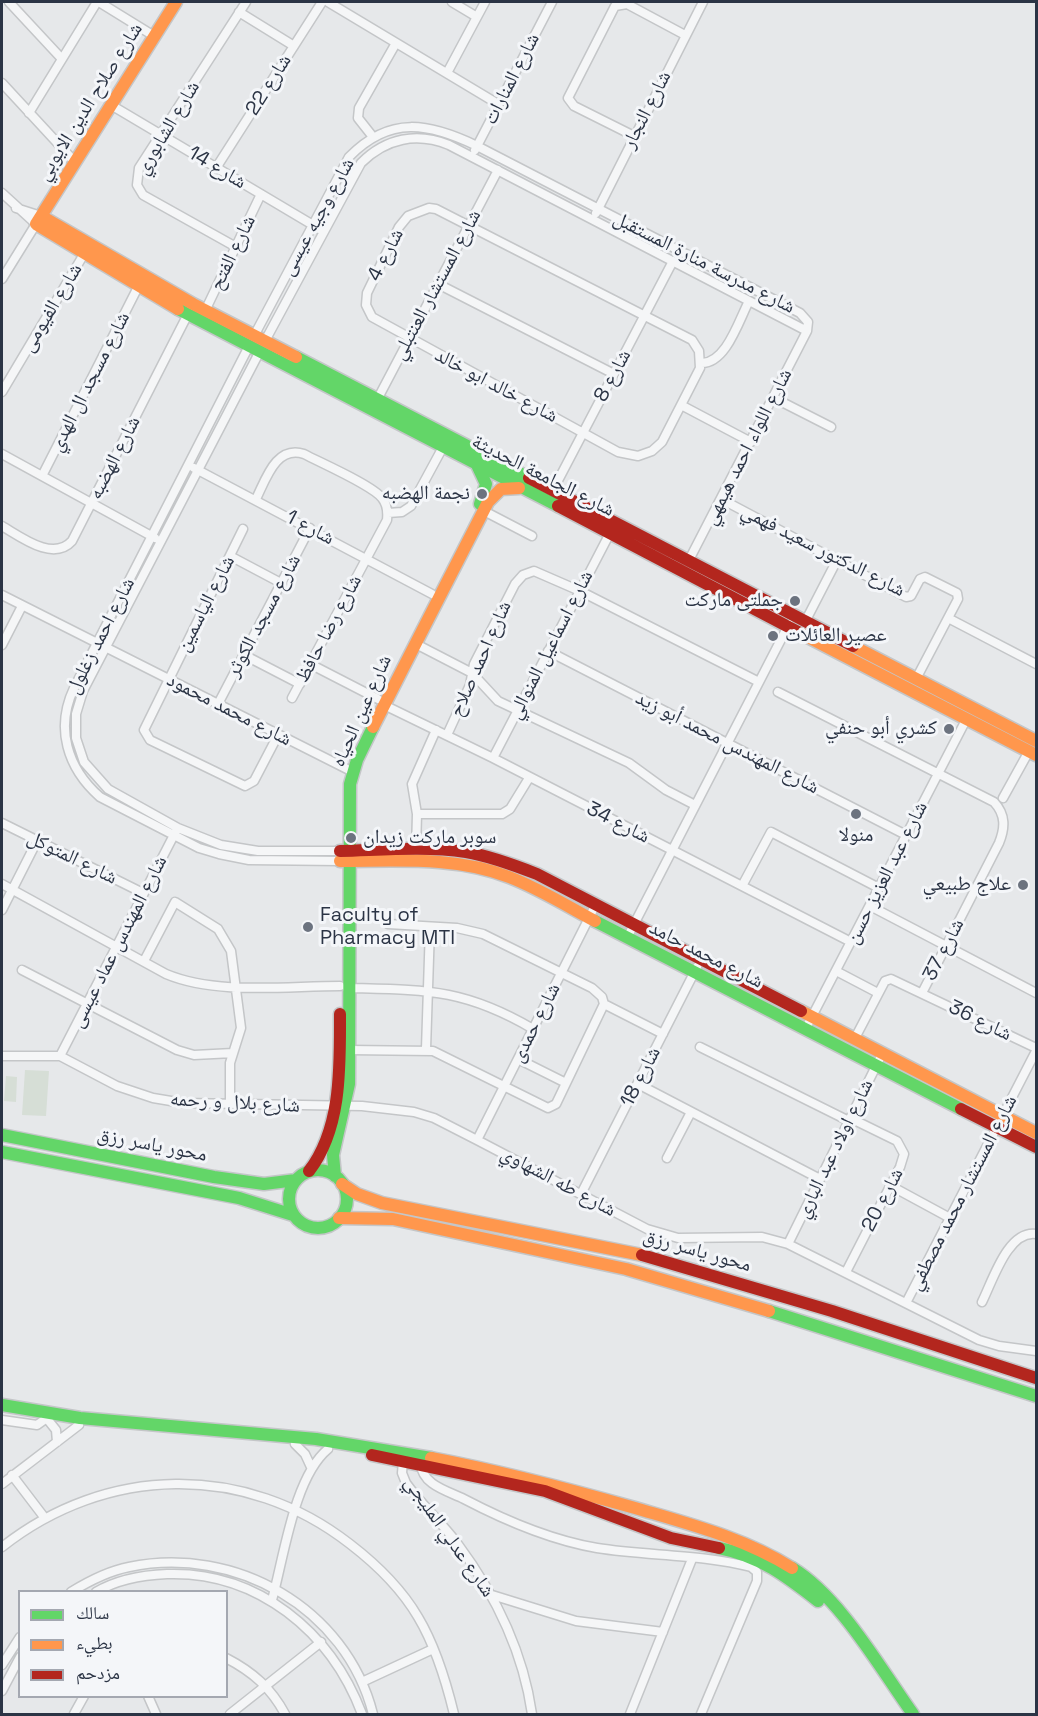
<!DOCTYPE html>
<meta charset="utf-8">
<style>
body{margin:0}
#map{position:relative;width:1038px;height:1716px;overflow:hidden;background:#e6e8ea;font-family:"Space Grotesk","Noto Naskh Arabic",sans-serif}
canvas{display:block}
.frame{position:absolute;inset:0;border:3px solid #2b3445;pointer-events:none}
.legend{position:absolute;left:18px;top:1590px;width:210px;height:108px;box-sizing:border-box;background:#f4f6f9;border:2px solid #a4a8b1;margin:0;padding:8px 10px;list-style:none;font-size:18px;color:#2b3445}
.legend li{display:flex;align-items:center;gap:12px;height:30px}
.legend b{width:30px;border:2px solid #a4a8b1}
</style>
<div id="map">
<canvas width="1038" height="1716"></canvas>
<div class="frame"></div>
<ul class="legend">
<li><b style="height:8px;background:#63d668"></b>سالك</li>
<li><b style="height:8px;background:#ff974d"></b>بطيء</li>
<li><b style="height:8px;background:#b3261e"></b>مزدحم</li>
</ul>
</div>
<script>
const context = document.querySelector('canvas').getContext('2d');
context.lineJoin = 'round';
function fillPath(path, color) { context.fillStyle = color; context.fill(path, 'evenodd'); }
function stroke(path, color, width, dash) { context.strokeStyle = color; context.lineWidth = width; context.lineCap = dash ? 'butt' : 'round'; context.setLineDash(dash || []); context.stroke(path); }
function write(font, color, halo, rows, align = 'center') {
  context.font = font + ' "Space Grotesk","Noto Naskh Arabic",sans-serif'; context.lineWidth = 6; context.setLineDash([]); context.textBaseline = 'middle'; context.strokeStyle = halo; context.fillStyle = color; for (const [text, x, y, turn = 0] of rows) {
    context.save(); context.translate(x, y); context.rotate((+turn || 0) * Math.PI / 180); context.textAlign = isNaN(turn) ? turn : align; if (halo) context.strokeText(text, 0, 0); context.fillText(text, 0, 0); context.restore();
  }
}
const green = new Path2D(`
 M 25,1070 L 49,1071 L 46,1116 L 22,1115 Z
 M 6,1076 L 17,1077 L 16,1102 L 4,1101 Z`);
const street = new Path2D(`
 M 9,2 L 62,59
 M 99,2 L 154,36
 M 328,2 L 498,104
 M 452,2 L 477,17
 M 239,12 L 294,46
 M 447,73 L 485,2
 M 2,83 L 75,162
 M 111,105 L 323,231
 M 29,113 L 97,2
 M 634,136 L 574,106 L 568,98 L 615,6 L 627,4 L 685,35
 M 373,137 L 358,118 L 359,108 L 396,43
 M 475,150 L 552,2
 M 216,168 L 322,2
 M 2,193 L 36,224 L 2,279
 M 16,208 L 41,216
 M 429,208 L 436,209 L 692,340 L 699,351 L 700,368 L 662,442 L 652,451 L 638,456 L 618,452 L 372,317 L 366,305 L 367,293 L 399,227 L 408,216 Z
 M 596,213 L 703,2
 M 236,247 L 143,195 L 137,185 L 139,168 L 246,2
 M 438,284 L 614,374
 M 205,311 L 261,194
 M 254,336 L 349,157 C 390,115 429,123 477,146 L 800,313 L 808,322 L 807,331 L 688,562
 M 265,341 L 361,163 C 386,138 417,132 449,145 L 807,331
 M 249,346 L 74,688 C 55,728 67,768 100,797 L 199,848 L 219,854 L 249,860 L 340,861
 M 260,351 L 83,691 L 76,714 L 76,738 L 84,762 L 108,789 L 178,828 L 221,845 L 258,851 L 340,851
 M 701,363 C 726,364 739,320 749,301
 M 2,392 L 84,254
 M 774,398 L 831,427
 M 377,400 L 498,170
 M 681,405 L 751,442
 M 2,454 L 155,538
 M 194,468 L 432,594
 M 42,476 L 138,287
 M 552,492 L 673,261
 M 256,499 C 266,479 276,445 304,454 C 321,463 372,485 382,498 C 387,504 388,511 387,520 L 292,698
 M 721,499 L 906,597 L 911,596 L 920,579 L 925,577 L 957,593 L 958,599 L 916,679
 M 484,511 L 532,536
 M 388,513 L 402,512 L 411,506 L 443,447
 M 2,526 C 21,537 53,562 72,541 L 190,310
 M 243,529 L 144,730 L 150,740 L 245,786 L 254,781 L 278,735
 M 230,556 L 281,583
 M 2,595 L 353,772
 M 948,618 L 1036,664
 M 805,622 L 837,560
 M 414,643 L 472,673 L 498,701 L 629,763 L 666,790 L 695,805
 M 2,645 L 22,606
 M 548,651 L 906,835
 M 244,655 L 300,684
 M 310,664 L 378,699
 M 778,692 L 994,802 C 1006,815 1005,828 999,843 L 922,993
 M 218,704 L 310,528
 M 384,705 L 493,758 L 851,942
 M 447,735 L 470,685 L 474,664 L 515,584 L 523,575 L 534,571 L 580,591 L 759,682
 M 493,758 L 610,533
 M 1003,798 L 1029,751
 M 417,814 L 502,814 L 510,809 L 529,778
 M 2,823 L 143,893
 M 416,850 L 417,814 L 412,784 L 436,730
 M 2,884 L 166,974 C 216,995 285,986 340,986
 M 742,886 L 771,832 L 879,888
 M 870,906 L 1036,993
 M 2,910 L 37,841
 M 388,924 L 457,928 L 483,934 L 592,988 L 602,997 L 604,1004
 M 628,936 L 789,624
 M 144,961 L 175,902 L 218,929 L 231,951 L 241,1028 L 230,1063 L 230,1103
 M 22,970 L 177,1050 L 194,1055 L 233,1053
 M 836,971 L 878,993
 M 347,988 C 424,990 463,988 533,1029
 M 604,1004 L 663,1034
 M 806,1028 L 967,718
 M 854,1040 L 885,981 L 891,979 L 1036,1048
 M 700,1047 L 849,1121
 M 426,1049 L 430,927
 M 349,1050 L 433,1051 L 548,1108 L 556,1104 L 604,1004
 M 2,1056 L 60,1056 L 117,1086 L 153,1098 L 183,1103 L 362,1106 L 414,1112 L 434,1118 L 477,1140 L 647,1229 L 678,1238 L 762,1237 L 788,1244 L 979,1340 L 999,1346 L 1036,1351
 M 60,1056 L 176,831
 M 518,1059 L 566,1083
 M 638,1084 L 820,1179
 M 477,1140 L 595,906
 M 667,1158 L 691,1112
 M 891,1186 L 950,1218
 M 581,1194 L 697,967
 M 788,1244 L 882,1054
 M 846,1272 L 900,1167 L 904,1154 L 897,1141 L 850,1118
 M 982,1302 C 993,1280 1008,1230 1036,1234
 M 906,1303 L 1036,1051
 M 2,1420 L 37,1425 L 44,1420
 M 48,1420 L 56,1430 L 57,1442
 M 295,1444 L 305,1454 L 311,1467
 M 403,1461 L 402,1473 L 406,1483 C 421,1504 441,1522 457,1543 C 495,1594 523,1651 532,1714
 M 421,1464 C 422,1485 448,1491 464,1499 C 506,1521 550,1540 597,1548 C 647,1556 702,1554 751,1567 L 757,1572 L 757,1581 L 701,1714
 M 12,1475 L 44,1517
 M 2,1484 L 79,1425
 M 2,1547 C 106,1465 245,1462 350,1544 C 376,1564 401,1588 418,1617 C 436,1647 446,1681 454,1714
 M 71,1592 C 89,1581 108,1571 129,1567 C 235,1545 346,1608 373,1714
 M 96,1592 C 118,1579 143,1575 167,1574 C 258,1571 331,1632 362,1714
 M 492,1595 L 576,1621 L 663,1632
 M 272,1600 C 284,1557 294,1477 328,1449
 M 226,1658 C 253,1672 271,1688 285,1714
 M 2,1665 L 20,1637
 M 362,1682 L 433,1649
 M 2,1691 L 20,1657
 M 148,1696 L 156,1714
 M 74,1714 L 84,1696
 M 230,1714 L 321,1642
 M 630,1714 L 692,1559`);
const fast = new Path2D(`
 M 178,309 L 558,506
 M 296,357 L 529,478
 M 477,465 L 486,484 L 480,504
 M 595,921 L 961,1109
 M 2,1135 L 214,1177 L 264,1184 L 296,1180
 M 2,1152 L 239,1198 L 293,1215
 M289 1199a29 29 0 1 1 58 0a29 29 0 1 1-58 0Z
 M 335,1176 L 333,1155 L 349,1084 L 350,784 L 357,760 L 373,727
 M 769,1311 L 1036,1396
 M 2,1405 L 80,1418 L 316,1439 L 431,1458
 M 719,1548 C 760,1556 786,1576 818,1601
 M 792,1568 C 840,1597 880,1668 913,1714`);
const slow = new Path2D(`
 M 176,2 L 36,224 L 178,309
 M 41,216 L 193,304 L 296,357
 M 802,634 L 1036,755
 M 853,646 L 1036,741
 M 373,727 L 488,502 L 501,489 L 519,488
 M 340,861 C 396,861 456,856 509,877 C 538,888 567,906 595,921
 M 801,1011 L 1036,1133
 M 342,1184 L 357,1194 L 382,1203 L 642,1255
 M 339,1218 L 393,1219 L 626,1269 L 769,1311
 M 431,1458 C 500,1471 568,1489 635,1508 C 689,1524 744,1538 792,1568`);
const jam = new Path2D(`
 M 529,478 L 853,646
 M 558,506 L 802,634
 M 340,851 C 382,850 424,846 466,852 C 490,856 514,865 537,874 L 801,1011
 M 961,1109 L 1036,1147
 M 309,1171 C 342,1128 340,1066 340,1014
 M 642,1255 L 832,1311 L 1036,1378
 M 372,1455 L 545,1491 L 671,1538 L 719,1548`);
const markers = [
 [482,494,6,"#6c737f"],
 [795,601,6,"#6c737f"],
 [773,636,6,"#6c737f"],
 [949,729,6,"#6c737f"],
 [856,814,6,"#6c737f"],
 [351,838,6,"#6c737f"],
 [1023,885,6,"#6c737f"],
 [308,927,6,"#6c737f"]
];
const streetNames = [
 ["شارع المنارات",512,79,-63],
 ["شارع 22",269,85,-58],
 ["شارع صلاح الدين الايوبي",90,102,-58],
 ["شارع النجار",647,110,-63],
 ["شارع الشابوري",168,128,-59],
 ["شارع 14",217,168,31],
 ["شارع وجيه عيسى",318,217,-61],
 ["شارع الفتح",233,253,-64],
 ["شارع 4",386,255,-63],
 ["شارع مدرسة منارة المستقبل",704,263,27],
 ["شارع المستشار العنتبلي",437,285,-62],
 ["شارع الفيومى",52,308,-59],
 ["شارع 8",613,376,-62],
 ["شارع مسجد ال الهدي",90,382,-63],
 ["شارع خالد ابو خالد",496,386,28],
 ["شارع اللواء احمد هيمهي",748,447,-63],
 ["شارع الهضبه",115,458,-63],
 ["شارع الجامعة الحديثة",543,476,27],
 ["شارع 1",310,528,28],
 ["شارع الدكتور سعيد فهمي",823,551,27],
 ["شارع الياسمين",206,604,-63],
 ["شارع مسجد الكوثر",264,616,-62],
 ["شارع رضا حافظ",329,629,-62],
 ["شارع احمد زغلول",101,636,-63],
 ["شارع اسماعيل المنوالي",551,645,-63],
 ["شارع احمد صلاح",481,659,-66],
 ["شارع محمد محمود",229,710,27],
 ["شارع عين الحياه",362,711,-66],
 ["شارع المهندس محمد أبو زيد",727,743,27],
 ["شارع 34",618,823,27],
 ["شارع المتوكل",72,858,26],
 ["شارع عبد العزيز حسن",887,873,-63],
 ["شارع المهندس عماد عيسى",119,942,-63],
 ["شارع 37",944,950,-63],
 ["شارع محمد حامد",706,955,27],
 ["شارع 36",980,1021,26],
 ["شارع حمدى",536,1023,-63],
 ["شارع 18",641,1077,-63],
 ["شارع بلال و رحمه",235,1103,3],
 ["محور ياسر رزق",152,1145,11],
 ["شارع اولاد عبد الباري",835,1149,-64],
 ["شارع طه الشهاوي",558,1182,28],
 ["شارع المستشار محمد مصطفي",963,1193,-63],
 ["شارع 20",883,1200,-63],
 ["محور ياسر رزق",697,1251,16],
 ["شارع عدلي المليجي",449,1537,55]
];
const poiNames = [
 ["نجمة الهضبه",470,494],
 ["جملتى ماركت",783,601],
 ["عصير العائلات",785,636,"left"],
 ["كشري أبو حنفي",937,729],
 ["منولا",856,836,"center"],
 ["سوبر ماركت زيدان",363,838,"left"],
 ["علاج طبيعي",1011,885],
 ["Faculty of",320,916,"left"],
 ["Pharmacy MTI",320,939,"left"]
];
fillPath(green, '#d6ded6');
stroke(street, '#c4c6c8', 11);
stroke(fast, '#c4c6c8', 15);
stroke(slow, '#c4c6c8', 15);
stroke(jam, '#c4c6c8', 15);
stroke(street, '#f5f6f7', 8);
stroke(fast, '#63d668', 12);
stroke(slow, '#ff974d', 12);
stroke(jam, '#b3261e', 12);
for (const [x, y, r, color] of markers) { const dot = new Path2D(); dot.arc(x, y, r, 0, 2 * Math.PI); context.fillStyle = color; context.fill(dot); stroke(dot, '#f4f6f9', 2); }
write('20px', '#2b3445', '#f4f6f9', streetNames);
write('20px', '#2b3445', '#f4f6f9', poiNames, 'right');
</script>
